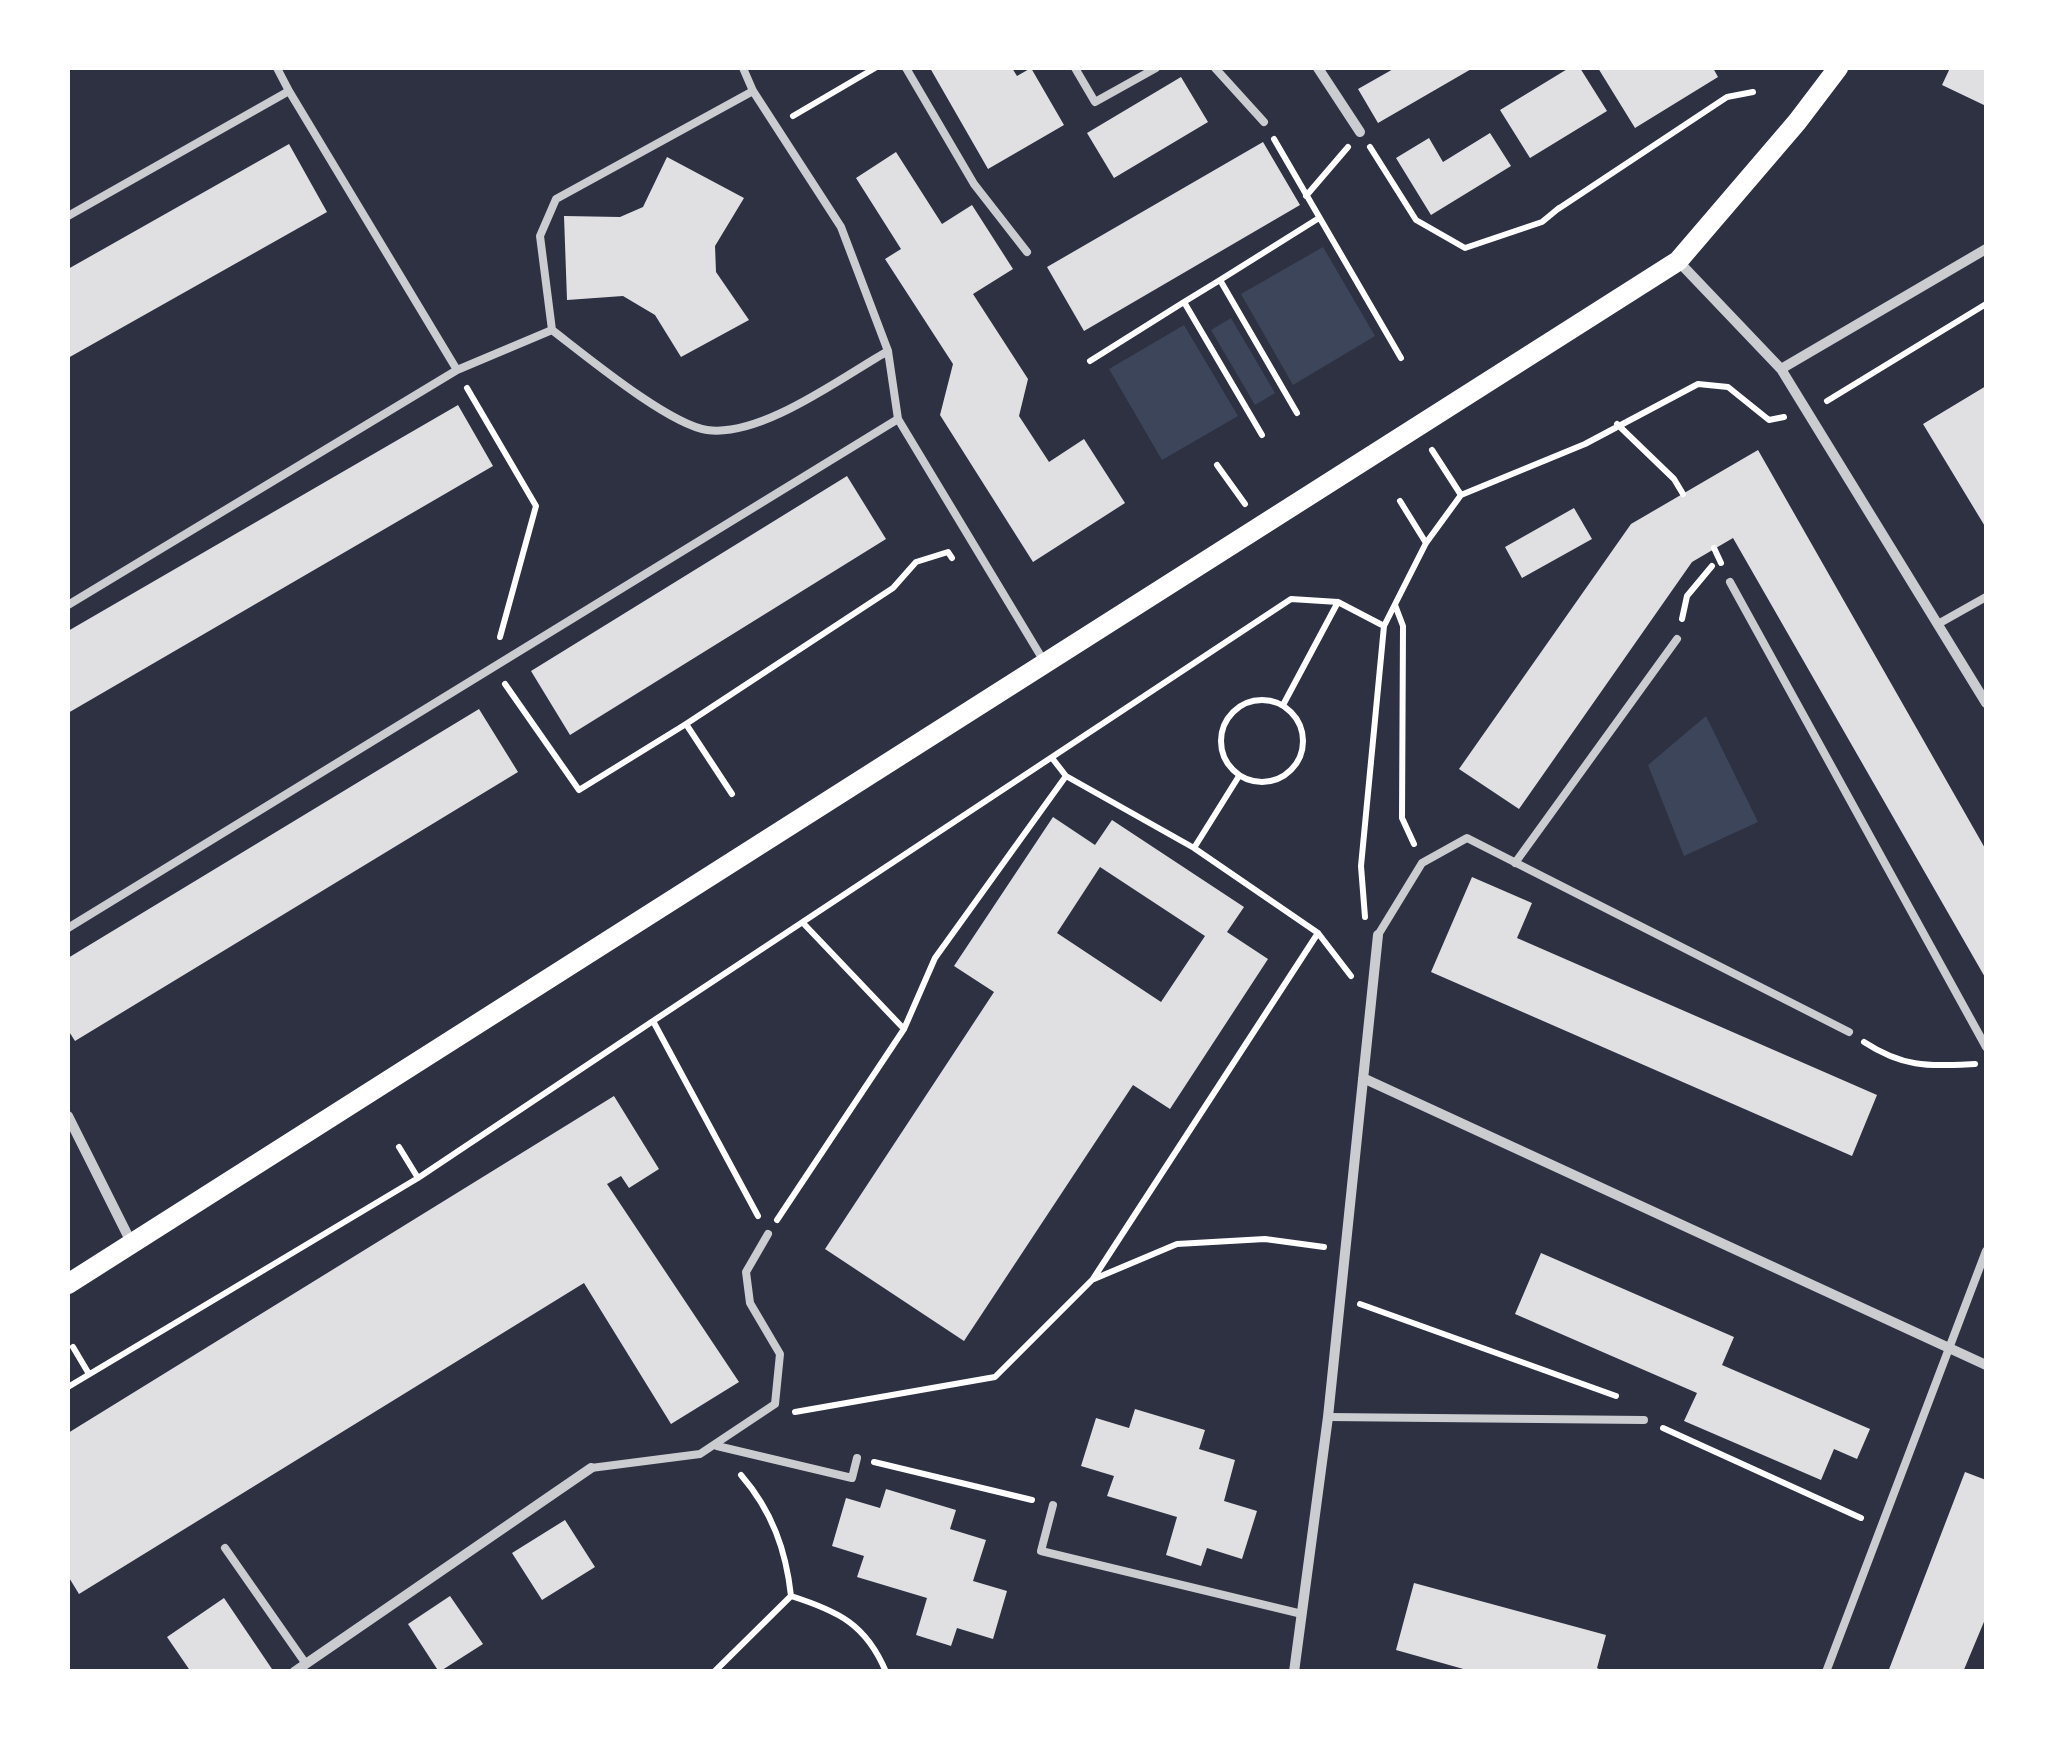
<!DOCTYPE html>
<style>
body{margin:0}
#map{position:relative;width:2054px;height:1739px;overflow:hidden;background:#2d3142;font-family:"Source Serif 4",serif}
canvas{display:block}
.frame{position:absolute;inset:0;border:70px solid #fff;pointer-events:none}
</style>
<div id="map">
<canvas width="2054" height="1739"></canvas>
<div class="frame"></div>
</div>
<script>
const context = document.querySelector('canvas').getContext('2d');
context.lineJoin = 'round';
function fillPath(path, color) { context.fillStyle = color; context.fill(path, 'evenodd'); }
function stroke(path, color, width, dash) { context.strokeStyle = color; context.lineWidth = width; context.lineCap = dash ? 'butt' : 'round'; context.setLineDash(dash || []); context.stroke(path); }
const green = new Path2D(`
 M 1323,247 L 1375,336 L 1293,385 L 1241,294 Z
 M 1231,318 L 1275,393 L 1255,405 L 1211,330 Z
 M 1184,325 L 1238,416 L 1162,460 L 1109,369 Z
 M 1706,716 L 1758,822 L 1684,856 L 1648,765 Z`);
const building = new Path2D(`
 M 930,68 L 1012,68 L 1017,76 L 1031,68 L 1064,125 L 988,169 Z
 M 1395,68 L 1473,68 L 1378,123 L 1358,89 Z
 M 1569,68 L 1580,68 L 1607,111 L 1530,158 L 1500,110 Z
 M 1598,68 L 1713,68 L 1718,77 L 1635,128 Z
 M 1950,68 L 1986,68 L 1986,106 L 1942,85 Z
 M 1181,77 L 1208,122 L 1114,178 L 1087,133 Z
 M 1490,133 L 1511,166 L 1431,215 L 1396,158 L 1429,138 L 1443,162 Z
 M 1263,142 L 1300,205 L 1084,331 L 1047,267 Z
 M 289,144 L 327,212 L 68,358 L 68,269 Z
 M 896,152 L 942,224 L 972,205 L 1013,269 L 973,294 L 1028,379 L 1019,416 L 1049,462 L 1084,439 L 1125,503 L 1033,562 L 940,415 L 953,364 L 885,259 L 901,249 L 856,178 Z
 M 667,157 L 744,198 L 715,246 L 716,272 L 749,320 L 681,357 L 655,315 L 623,296 L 567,300 L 564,216 L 620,217 L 643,207 Z
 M 1986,386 L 1986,528 L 1923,424 Z
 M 458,405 L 493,466 L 68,713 L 68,631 Z
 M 1758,450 L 1986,850 L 1986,979 L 1733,538 L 1692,562 L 1519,809 L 1459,769 L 1631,524 Z
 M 847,476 L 886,539 L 570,735 L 531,671 Z
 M 1574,508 L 1592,539 L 1522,578 L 1505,547 Z
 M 479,709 L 518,772 L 75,1041 L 68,1030 L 68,958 Z
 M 1053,817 L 1095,845 L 1112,820 L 1244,907 L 1227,932 L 1268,959 L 1170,1109 L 1133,1085 L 964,1341 L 825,1249 L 994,992 L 954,966 ZM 1100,867 L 1205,936 L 1161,1002 L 1057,933 Z
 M 1472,877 L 1532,903 L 1517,938 L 1877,1095 L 1852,1156 L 1431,972 Z
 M 614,1096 L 659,1169 L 629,1188 L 621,1176 L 607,1184 L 739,1382 L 671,1424 L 584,1283 L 79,1594 L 68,1576 L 68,1433 Z
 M 1541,1253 L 1734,1337 L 1722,1365 L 1870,1429 L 1857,1459 L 1834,1449 L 1821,1480 L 1684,1421 L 1697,1393 L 1515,1314 Z
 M 1135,1409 L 1205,1430 L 1199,1449 L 1235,1460 L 1224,1501 L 1257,1511 L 1242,1559 L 1207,1548 L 1201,1566 L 1166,1555 L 1177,1517 L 1107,1496 L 1114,1476 L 1081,1466 L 1096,1418 L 1129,1428 Z
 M 1965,1472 L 1986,1480 L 1986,1617 L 1963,1672 L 1888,1672 Z
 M 886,1489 L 956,1510 L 950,1529 L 986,1540 L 973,1581 L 1007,1591 L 993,1639 L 957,1628 L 951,1646 L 916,1635 L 927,1598 L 857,1577 L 864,1556 L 832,1546 L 846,1498 L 880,1508 Z
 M 565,1520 L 595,1567 L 542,1600 L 512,1553 Z
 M 1414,1583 L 1606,1635 L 1597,1668 L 1605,1672 L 1474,1672 L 1396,1650 Z
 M 450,1596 L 483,1644 L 439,1672 L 408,1624 Z
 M 224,1598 L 274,1672 L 191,1672 L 167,1637 Z`);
const path = new Path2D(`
 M 793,116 L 875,68
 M 1274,139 L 1401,358
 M 1370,147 L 1416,220 L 1465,248 L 1542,222 L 1559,208
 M 1306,196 L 1348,147
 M 1558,209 L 1727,97 L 1753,92
 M 1220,280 L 1319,218
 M 1090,361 L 1184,302
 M 467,388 L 536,506 L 500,637
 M 1827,401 L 1986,304
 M 1617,424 L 1674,479 L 1683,494
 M 1262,435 L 1184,302 L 1220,280 L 1297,413
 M 1432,450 L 1461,495
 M 1217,465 L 1245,504
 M 1400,501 L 1426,543
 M 1714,548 L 1721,563
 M 1395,605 L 1403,626 L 1402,818 L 1414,844
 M 1682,619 L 1687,596 L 1712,566
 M 505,684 L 579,790 L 686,724 L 732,794
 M1221 741a41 41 0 1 1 82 0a41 41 0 1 1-82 0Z
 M 1283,705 L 1338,602
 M 686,724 L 893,588 L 916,562 L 948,552 L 952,558
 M 1052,758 L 1066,776
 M 1194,848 L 1239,776
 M 1365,917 L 1361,866 L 1384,626
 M 804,924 L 904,1029
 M 1864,1042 C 1904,1068 1928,1066 1975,1064
 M 399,1147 L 418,1178
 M 758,1216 L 653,1021 L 1291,599 L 1338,602 L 1384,626 L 1426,543 L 1461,495 L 1585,444 L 1698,384 L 1728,387 L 1769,420 L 1784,417
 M 777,1220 L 904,1029 L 935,958 L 1066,776 L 1194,848 L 1318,933 L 1351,976
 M 1094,1279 L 1177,1244 L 1265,1239 L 1324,1247
 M 1360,1304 L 1616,1396
 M 73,1347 L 89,1374
 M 68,1387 L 418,1178 L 653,1021
 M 795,1412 L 995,1377 L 1093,1279 L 1318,933
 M 1663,1428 L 1861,1518
 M 874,1462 L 1032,1500
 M 741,1475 C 772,1511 786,1550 791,1596
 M 791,1596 C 838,1611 866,1624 886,1672
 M 714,1672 L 791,1596`);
const service = new Path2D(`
 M 277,68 L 289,91
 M 743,68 L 753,91 L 841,227 L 888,351 L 898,419 L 1045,663
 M 906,68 L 974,184 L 1027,252
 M 1075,68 L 1095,102 L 1156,68
 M 1215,68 L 1264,122
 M 68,216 L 289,91 L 457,370 L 68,605
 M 552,330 L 540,236 L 556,199 L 753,91
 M 457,370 L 552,330 C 586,356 668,424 707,430 C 761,438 842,377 888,351
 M 1730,582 L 1986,1047
 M 1938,624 L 1986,597
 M 1515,863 L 1677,639
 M 68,928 L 898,419
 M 1378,935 L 1422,863 L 1467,838 L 1849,1032
 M 1328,1417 L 1644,1420
 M 717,1446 L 852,1478 L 857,1458
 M 591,1468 L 700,1454 L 775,1404 L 780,1354 L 750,1303 L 746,1272 L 768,1234
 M 1053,1505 L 1041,1551 L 1302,1614
 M 225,1548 L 306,1664
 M 1826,1672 L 1986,1251`);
const minor = new Path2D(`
 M 1318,68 L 1360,132
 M 1679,262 L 1781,369 L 1986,703
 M 1781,369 L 1986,249
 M 1363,1078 L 1986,1365
 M 68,1116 L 132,1244
 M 294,1672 L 591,1468
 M 1294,1672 L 1328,1417 L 1378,935`);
const secondary = new Path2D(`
 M 68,1284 L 1678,261 L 1797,122 L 1838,68`);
fillPath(green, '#3c4559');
fillPath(building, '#e0e0e3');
stroke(path, '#fff', 6);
stroke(service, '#caccd0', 8);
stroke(minor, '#caccd0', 10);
stroke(secondary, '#fff', 20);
</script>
